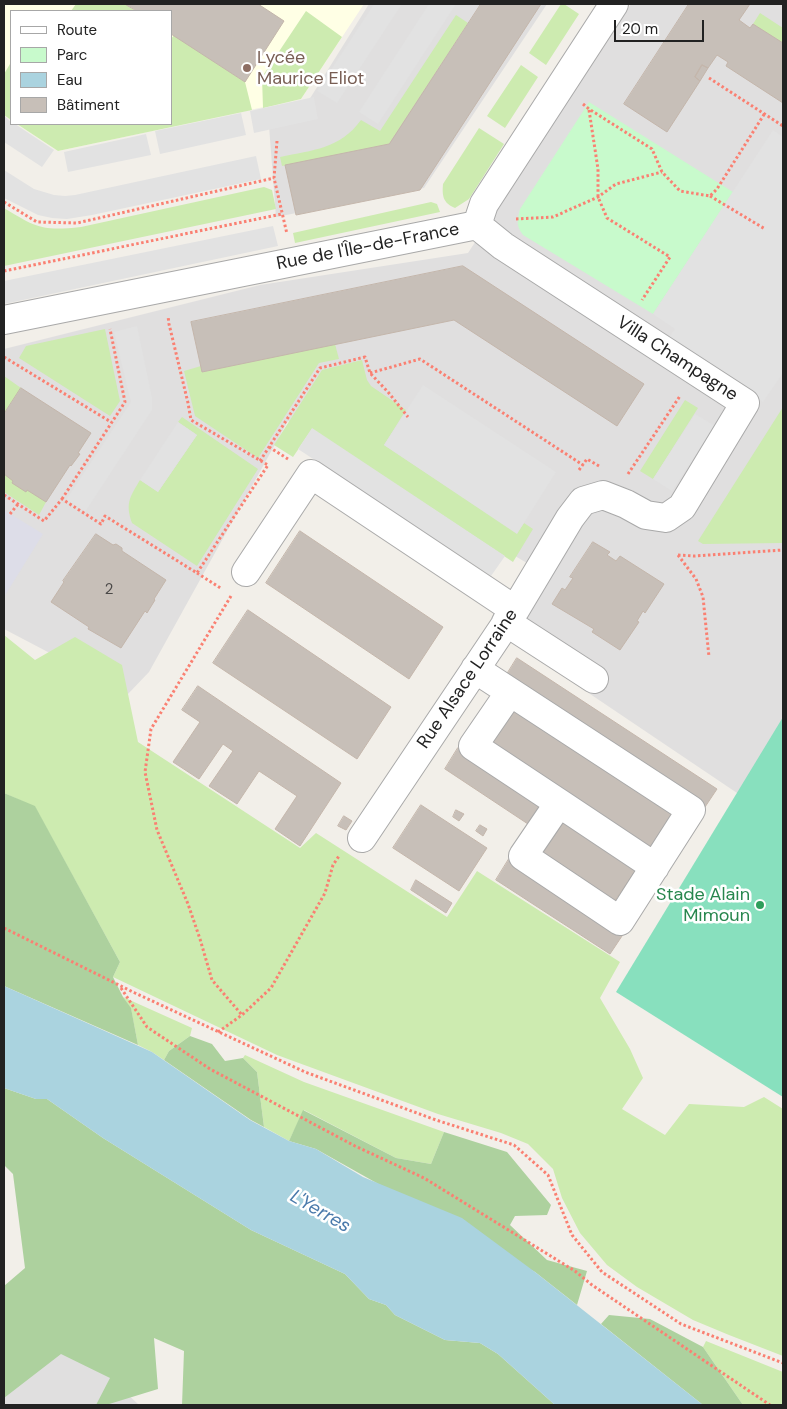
<!DOCTYPE html>
<meta charset="utf-8">
<style>
body{margin:0}
#map{position:relative;width:787px;height:1409px;overflow:hidden;background:#f2efe9;font-family:"DM Sans",sans-serif}
canvas{display:block}
.frame{position:absolute;inset:0;border:5px solid #222;pointer-events:none}
.legend{position:absolute;left:10px;top:10px;width:162px;height:115px;box-sizing:border-box;background:#fff;border:1px solid #a7a7a7;margin:0;padding:6px 9px;list-style:none;font-size:15px;color:#222}
.legend li{display:flex;align-items:center;gap:10px;height:25px}
.legend b{width:25px;border:1px solid #a7a7a7}
.scale{position:absolute;left:614px;top:20px;width:90px;height:22px;box-sizing:border-box;border:2px solid #222;border-top:0;padding-left:6px;font-size:15px;line-height:18px;white-space:nowrap;color:#222;-webkit-text-stroke:4px #fff;paint-order:stroke}
</style>
<div id="map">
<canvas width="787" height="1409"></canvas>
<div class="frame"></div>
<ul class="legend">
<li><b style="height:6px;background:#fff"></b>Route</li>
<li><b style="height:14px;background:#c8facc"></b>Parc</li>
<li><b style="height:14px;background:#aad3df"></b>Eau</li>
<li><b style="height:14px;background:#c7bfb8"></b>Bâtiment</li>
</ul>
<div class="scale">20 m</div>
</div>
<script>
const context = document.querySelector('canvas').getContext('2d');
context.lineJoin = 'round';
function fillPath(path, color) { context.fillStyle = color; context.fill(path, 'evenodd'); }
function stroke(path, color, width, dash) { context.strokeStyle = color; context.lineWidth = width; context.lineCap = dash ? 'butt' : 'round'; context.setLineDash(dash || []); context.stroke(path); }
function write(font, color, halo, rows, align = 'center') {
  context.font = font + ' "DM Sans",sans-serif'; context.lineWidth = 5; context.setLineDash([]); context.textBaseline = 'middle'; context.strokeStyle = halo; context.fillStyle = color; for (const [text, x, y, turn = 0] of rows) {
    context.save(); context.translate(x, y); context.rotate((+turn || 0) * Math.PI / 180); context.textAlign = isNaN(turn) ? turn : align; if (halo) context.strokeText(text, 0, 0); context.fillText(text, 0, 0); context.restore();
  }
}
const residential = new Path2D(`
 M 369,4 L 547,4 L 424,188 L 276,217 L 268,113 L 309,100 Z
 M 631,4 L 783,4 L 783,726 L 743,797 L 501,634 L 542,572 L 288,421 L 149,672 L 128,694 L 4,629 L 4,349 L 260,285 L 468,253 Z
 M 53,1324 L 139,1405 L 4,1405 L 4,1377 Z`);
const education = new Path2D(`
 M 4,4 L 364,4 L 301,99 L 58,151 L 17,124 L 171,124 L 171,11 L 11,11 L 11,120 L 4,115 Z`);
const grass = new Path2D(`
 M 76,4 L 125,4 L 134,10 L 133,11 L 71,11 Z
 M 561,4 L 564,4 L 579,14 L 546,65 L 529,53 Z
 M 306,11 L 342,37 L 301,99 L 263,108 L 262,77 Z
 M 760,13 L 783,28 L 783,43 L 753,24 Z
 M 456,15 L 468,23 L 389,144 L 282,166 L 280,157 C 313,150 340,149 361,120 L 380,131 Z
 M 174,35 L 245,82 L 252,110 L 58,151 L 17,124 L 171,124 L 171,39 Z
 M 10,64 L 11,65 L 11,120 L 4,115 L 4,74 Z
 M 521,65 L 538,77 L 505,128 L 487,116 Z
 M 479,128 L 504,144 L 469,199 L 455,208 C 443,203 442,196 443,184 Z
 M 264,187 L 272,190 L 276,209 L 4,266 L 4,208 C 37,228 42,231 81,227 Z
 M 431,202 L 437,204 L 440,212 L 295,243 L 293,233 Z
 M 105,329 L 120,401 L 110,416 L 19,358 L 26,346 Z
 M 335,344 L 339,359 L 319,363 L 258,458 L 195,416 L 184,371 L 201,366 L 202,372 Z
 M 362,360 L 367,380 L 371,386 L 406,410 L 384,445 L 517,533 L 524,523 L 533,529 L 513,562 L 312,429 L 293,457 L 274,445 L 322,370 Z
 M 4,376 L 21,388 L 4,414 Z
 M 685,400 L 698,408 L 653,479 L 640,471 Z
 M 783,407 L 783,543 L 703,544 L 698,541 Z
 M 182,417 L 258,469 L 197,566 L 132,523 C 125,503 130,497 140,480 L 158,492 L 197,435 L 178,422 Z
 M 4,474 L 46,502 L 39,515 L 4,492 Z
 M 4,635 L 35,660 L 75,637 L 122,665 L 138,742 L 300,848 L 316,833 L 447,917 L 477,871 L 620,962 L 600,998 L 630,1049 L 643,1078 L 622,1109 L 665,1135 L 689,1104 L 744,1107 L 764,1097 L 783,1109 L 783,1356 L 729,1335 L 693,1320 L 637,1287 L 607,1265 L 580,1233 L 562,1198 L 553,1169 L 528,1144 L 501,1133 L 438,1114 L 277,1055 L 113,977 L 120,962 L 35,807 L 4,793 Z
 M 123,997 L 192,1028 L 190,1036 L 169,1051 L 164,1060 L 152,1052 L 138,1045 L 131,1009 Z
 M 245,1055 L 304,1082 L 444,1132 L 431,1164 L 396,1158 L 304,1110 L 289,1141 L 264,1127 L 257,1072 L 243,1058 Z
 M 706,1341 L 783,1372 L 783,1405 L 743,1405 L 703,1347 Z`);
const forest = new Path2D(`
 M 4,793 L 35,806 L 120,962 L 113,977 L 123,997 L 131,1008 L 138,1045 L 4,986 Z
 M 190,1036 L 212,1044 L 225,1061 L 243,1058 L 257,1072 L 264,1127 L 251,1120 L 164,1060 L 169,1051 Z
 M 4,1088 L 36,1099 L 47,1099 L 103,1138 L 251,1230 L 345,1274 L 369,1299 L 386,1305 L 395,1315 L 445,1340 L 480,1343 L 498,1354 L 555,1405 L 182,1405 L 184,1351 L 154,1338 L 158,1389 L 106,1405 L 96,1405 L 110,1378 L 61,1354 L 4,1398 L 4,1286 L 25,1268 L 13,1174 L 4,1165 Z
 M 303,1110 L 396,1158 L 431,1164 L 444,1132 L 507,1152 L 551,1205 L 547,1215 L 515,1216 L 510,1225 L 547,1260 L 587,1271 L 577,1305 L 535,1272 L 316,1149 L 289,1141 Z
 M 609,1315 L 650,1319 L 703,1347 L 743,1405 L 703,1405 L 601,1324 Z`);
const park = new Path2D(`
 M 589,102 L 733,192 L 653,314 L 523,235 C 516,226 517,220 520,209 Z`);
const pitch = new Path2D(`
 M 783,717 L 783,1097 L 616,992 Z`);
const parking = new Path2D(`
 M 374,4 L 402,4 L 337,103 L 317,91 Z
 M 429,4 L 456,4 L 378,124 L 359,112 Z
 M 314,97 L 318,119 L 254,133 L 250,111 Z
 M 241,113 L 246,135 L 160,154 L 155,131 Z
 M 4,116 L 11,122 L 11,124 L 15,124 L 54,150 L 42,167 L 4,142 Z
 M 773,130 L 783,137 L 783,373 L 763,402 L 669,337 L 675,329 L 653,314 Z
 M 146,134 L 151,155 L 68,172 L 64,152 Z
 M 256,156 L 261,179 L 92,215 L 67,219 L 52,218 L 38,215 L 4,198 L 4,170 L 34,189 L 54,195 L 65,196 L 75,195 Z
 M 273,226 L 278,246 L 4,304 L 4,281 Z
 M 137,326 L 152,398 L 152,410 L 85,512 L 66,500 L 131,402 L 114,332 Z
 M 423,385 L 556,472 L 517,534 L 384,445 Z
 M 695,414 L 715,426 L 672,491 L 653,479 Z
 M 178,422 L 197,435 L 158,492 L 140,480 Z
 M 312,428 L 505,556 L 491,576 L 298,449 Z`);
const plaza = new Path2D(`
 M 4,510 L 43,534 L 4,597 Z`);
const water = new Path2D(`
 M 4,986 L 152,1052 L 250,1120 L 289,1141 L 316,1149 L 363,1177 L 462,1218 L 535,1272 L 703,1405 L 555,1405 L 498,1354 L 480,1343 L 445,1340 L 395,1315 L 386,1305 L 369,1299 L 345,1274 L 251,1230 L 103,1138 L 47,1099 L 36,1099 L 4,1088 Z`);
const building = new Path2D(`
 M 125,4 L 258,4 L 284,21 L 245,82 L 171,34 L 171,11 L 137,11 Z
 M 481,4 L 541,4 L 420,190 L 296,215 L 285,165 L 389,144 Z
 M 689,4 L 750,4 L 739,20 L 750,28 L 753,24 L 783,43 L 783,103 L 726,66 L 728,62 L 717,55 L 708,68 L 702,65 L 695,77 L 700,81 L 667,132 L 624,104 Z
 M 702,65 L 708,68 L 700,81 L 695,77 Z
 M 463,266 L 644,384 L 617,426 L 454,320 L 202,372 L 191,322 Z
 M 21,388 L 91,433 L 78,453 L 80,454 L 71,466 L 70,465 L 46,502 L 27,490 L 26,492 L 12,483 L 13,481 L 4,474 L 4,414 Z
 M 300,531 L 443,627 L 409,679 L 266,583 Z
 M 96,534 L 113,545 L 116,544 L 122,548 L 122,551 L 166,580 L 154,599 L 155,600 L 147,613 L 145,611 L 121,648 L 88,629 L 89,627 L 51,602 L 64,582 L 63,581 Z
 M 593,542 L 610,552 L 607,555 L 616,561 L 620,556 L 664,584 L 645,613 L 643,611 L 637,621 L 639,622 L 620,650 L 592,632 L 594,629 L 552,604 L 562,588 L 565,590 L 573,578 L 570,577 Z
 M 248,610 L 391,707 L 357,759 L 213,663 Z
 M 517,658 L 717,789 L 703,810 L 504,679 Z
 M 198,686 L 341,783 L 300,846 L 275,829 L 297,796 L 259,771 L 237,804 L 209,786 L 233,751 L 223,744 L 199,779 L 173,762 L 200,722 L 182,710 Z
 M 515,707 L 674,810 L 648,851 L 488,747 Z
 M 458,748 L 545,804 L 531,826 L 445,769 Z
 M 421,805 L 487,848 L 459,891 L 393,848 Z
 M 456,810 L 464,814 L 459,821 L 453,817 Z
 M 344,816 L 352,821 L 346,830 L 338,826 Z
 M 563,817 L 639,865 L 612,905 L 537,857 Z
 M 480,825 L 487,829 L 483,836 L 476,831 Z
 M 509,859 L 624,933 L 610,954 L 496,880 Z
 M 416,880 L 452,903 L 446,913 L 411,890 Z`);
const path = new Path2D(`
 M 709,78 L 783,126
 M 583,104 L 589,109 L 652,149 L 662,172 L 680,191 L 710,196 L 717,189 L 765,113
 M 589,110 L 598,169 L 598,197 L 607,218 L 670,257 L 642,300
 M 277,141 L 274,178 L 287,234
 M 710,196 L 765,229
 M 4,202 L 37,222 L 77,223 L 274,178
 M 516,219 L 553,217 L 598,197 L 616,184 L 662,172
 M 4,271 L 282,214
 M 4,357 L 111,422
 M 370,373 L 420,359 L 583,465
 M 269,447 L 288,459
 M 260,461 L 320,368 L 365,357 L 370,373 L 388,392 L 408,417
 M 579,470 L 587,459 L 599,466
 M 628,474 L 680,396
 M 4,495 L 44,521 L 62,499 L 101,524 L 105,516 L 197,573 L 268,465 L 191,420 L 188,403 L 169,324 L 168,316
 M 62,499 L 125,402 L 110,329
 M 10,514 L 18,504
 M 678,555 L 696,579 L 703,597 L 709,657
 M 678,555 L 694,556 L 783,550
 M 197,573 L 222,589
 M 231,596 L 151,729 L 145,772 L 157,830 L 188,904 L 200,939 L 212,980 L 242,1015
 M 4,928 L 135,993 L 305,1072 L 436,1120 L 514,1145 L 548,1175 L 572,1235 L 602,1272 L 681,1324 L 783,1363
 M 121,988 L 147,1027 L 210,1069 L 355,1146 L 424,1178 L 575,1271 L 592,1285 L 770,1405
 M 218,1032 L 242,1015 L 271,988 L 325,893 L 333,865 L 339,856`);
const minor = new Path2D(`
 M 477,225 L 484,204 L 614,4
 M 4,320 L 477,225
 M 246,572 L 311,474 L 515,610
 M 506,622 L 594,679
 M 475,669 L 691,810 L 620,921 L 523,856 L 559,803 L 473,746 L 510,692
 M 559,803 L 655,867
 M 362,838 L 515,610 L 570,518 L 583,501 L 603,495 L 626,504 L 646,515 L 666,518 L 682,507 L 745,403 L 503,246 L 477,225`);
const markers = [
 [247,68,5,"#8d6e63"],
 [760,905,5,"#2e9e5b"]
];
const numberNames = [
 ["2",109,590]
];
const educationNames = [
 ["Lycée",257,58],
 ["Maurice Eliot",257,79]
];
const streetNames = [
 ["Rue de l'Île-de-France",368,247,-11],
 ["Villa Champagne",677,359,33],
 ["Rue Alsace Lorraine",468,679,-56]
];
const leisureNames = [
 ["Stade Alain",750,895],
 ["Mimoun",750,916]
];
const waterNames = [
 ["L'Yerres",320,1212,30]
];
fillPath(residential, '#e0dfdf');
fillPath(education, '#ffffe5');
fillPath(grass, '#cdebb0');
fillPath(forest, '#add19e');
fillPath(park, '#c8facc');
fillPath(pitch, '#88e0be');
fillPath(parking, '#e2e2e2');
fillPath(plaza, '#dddde8');
fillPath(water, '#aad3df');
fillPath(building, '#c7bfb8');
stroke(building, '#c4b6ab', 1);
stroke(minor, '#a9a9a9', 30);
stroke(path, '#fa8072', 3, [2.5, 2.5]);
stroke(minor, '#fff', 28);
for (const [x, y, r, color] of markers) { const dot = new Path2D(); dot.arc(x, y, r, 0, 2 * Math.PI); context.fillStyle = color; context.fill(dot); stroke(dot, '#fff', 2); }
write('15px', '#4b4948', null, numberNames);
write('18px', '#785e54', '#fff', educationNames, 'left');
write('18px', '#222', '#fff', streetNames);
write('18px', '#27864d', '#fff', leisureNames, 'right');
write('italic 19px', '#4a7aab', '#fff', waterNames);
</script>
